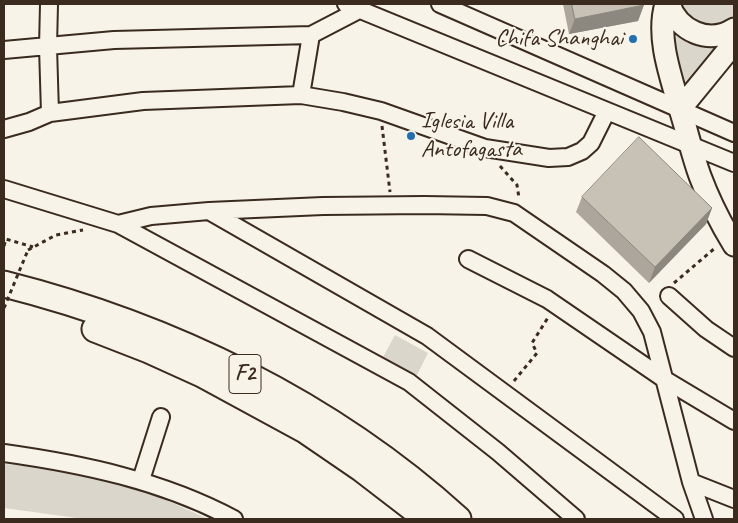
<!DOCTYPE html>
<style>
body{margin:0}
#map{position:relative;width:738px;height:523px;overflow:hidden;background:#f7f3e8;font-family:Caveat,sans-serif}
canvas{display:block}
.frame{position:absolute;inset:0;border:5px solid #3b2a1e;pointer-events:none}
</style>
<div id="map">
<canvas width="738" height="523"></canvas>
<div class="frame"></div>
</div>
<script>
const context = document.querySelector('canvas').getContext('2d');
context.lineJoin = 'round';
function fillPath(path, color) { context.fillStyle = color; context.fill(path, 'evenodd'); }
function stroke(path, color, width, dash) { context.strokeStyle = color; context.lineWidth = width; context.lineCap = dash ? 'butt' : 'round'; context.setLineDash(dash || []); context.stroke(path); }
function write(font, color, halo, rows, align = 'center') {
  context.font = font + ' Caveat,sans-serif'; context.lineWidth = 4.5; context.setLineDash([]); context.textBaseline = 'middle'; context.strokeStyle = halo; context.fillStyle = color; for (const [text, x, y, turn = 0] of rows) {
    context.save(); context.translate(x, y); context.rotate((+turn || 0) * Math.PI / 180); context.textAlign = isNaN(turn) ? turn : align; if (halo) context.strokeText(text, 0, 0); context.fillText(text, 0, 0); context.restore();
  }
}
const green = new Path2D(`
 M 682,4 L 734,4 L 734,18 C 715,33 690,27 682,4 Z
 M 664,22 L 732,38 L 689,88 L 681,87 Z
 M 395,335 L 428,353 L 417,375 L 383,357 Z
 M 4,464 L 39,467 L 142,489 L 208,519 L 84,519 L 4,508 Z`);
const path = new Path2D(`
 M 382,126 L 390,192
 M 500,166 L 517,185 L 519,198
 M 4,246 L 6,239 L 33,247
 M 28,250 L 56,235 L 83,230
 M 674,283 L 715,248
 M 514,381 L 537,353 L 532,343 L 549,316`);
const minor = new Path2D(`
 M 49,4 L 48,47 L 50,113
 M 346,4 L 734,163
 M 440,4 L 734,133
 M 4,50 L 114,40 L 311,35
 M 301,95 L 311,35 L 361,9
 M 4,129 L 29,122 L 50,113 L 143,101 L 301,95 L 343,102 L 381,111 L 485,148 L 549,158 L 568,157 L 582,151 L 591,143 L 607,111
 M 4,189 L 118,224 L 409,382 L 498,452 L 576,519
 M 209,211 L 427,336 L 675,519
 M 118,224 L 151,216 L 209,211 L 323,206 L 424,205 L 487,206 L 514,213 L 603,274 L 624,291 L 641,311 L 652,332 L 691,482 L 704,519
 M 468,259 L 547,299 L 664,379 L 734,421
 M 669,296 L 706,329 L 734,348
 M 4,453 C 83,464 163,481 234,519
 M 141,480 L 161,417
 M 691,482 L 734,499`);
const major = new Path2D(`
 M 666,4 C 656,37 671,77 680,109 C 687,131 692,154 700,176 C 709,200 721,224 734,245
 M 669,4 C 678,31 709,45 734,29
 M 680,109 L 734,43`);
const highway = new Path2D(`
 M 4,284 C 170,326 330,403 458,519
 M 95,329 L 149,350 L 202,374 L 305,430 L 362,469 L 427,519`);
const pathBridge = new Path2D(`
 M 4,308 L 28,250`);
const wall = new Path2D(`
 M 563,4 L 644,4 L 638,21 L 569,34 Z
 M 582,197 L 712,208 L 706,224 L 649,283 L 576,212 Z`);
const shadedWall = new Path2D(`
 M 644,5 L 638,21 L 569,34 L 575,19 Z
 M 712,208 L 706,224 L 649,283 L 655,267 Z`);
const building = new Path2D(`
 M 572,4 L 644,4 L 644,5 L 575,19 Z
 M 639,137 L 712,208 L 655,267 L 582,197 Z`);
const markers = [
 [633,39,5,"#1f6fb2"],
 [411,136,5,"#1f6fb2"]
];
const shields = [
 [245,374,32]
];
const shieldNames = [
 ["F2",245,374]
];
const poiNames = [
 ["Chifa Shanghai",623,39],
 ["Iglesia Villa",421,122,"left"],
 ["Antofagasta",421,150,"left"]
];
fillPath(green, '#dbd6cb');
stroke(minor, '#3b2a1e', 20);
stroke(major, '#3b2a1e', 25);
stroke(highway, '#3b2a1e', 29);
stroke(path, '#3b2a1e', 3, [4, 4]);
stroke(minor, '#f7f3e8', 16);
stroke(major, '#f7f3e8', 21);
stroke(highway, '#f7f3e8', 25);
stroke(pathBridge, '#3b2a1e', 3, [4, 4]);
fillPath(wall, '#aca69d');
fillPath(shadedWall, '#8c877f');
fillPath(building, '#c8c1b6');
stroke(building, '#8c877f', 1);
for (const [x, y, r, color] of markers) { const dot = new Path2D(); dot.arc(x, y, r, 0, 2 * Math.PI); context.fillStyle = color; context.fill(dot); stroke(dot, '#f7f3e8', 2); }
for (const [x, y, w] of shields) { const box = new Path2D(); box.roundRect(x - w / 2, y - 19.5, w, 39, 4); context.fillStyle = '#f7f3e8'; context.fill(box); stroke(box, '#3b2a1e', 1); }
write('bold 22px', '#3b2a1e', null, shieldNames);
write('24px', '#3b2a1e', '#f7f3e8', poiNames, 'right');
</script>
